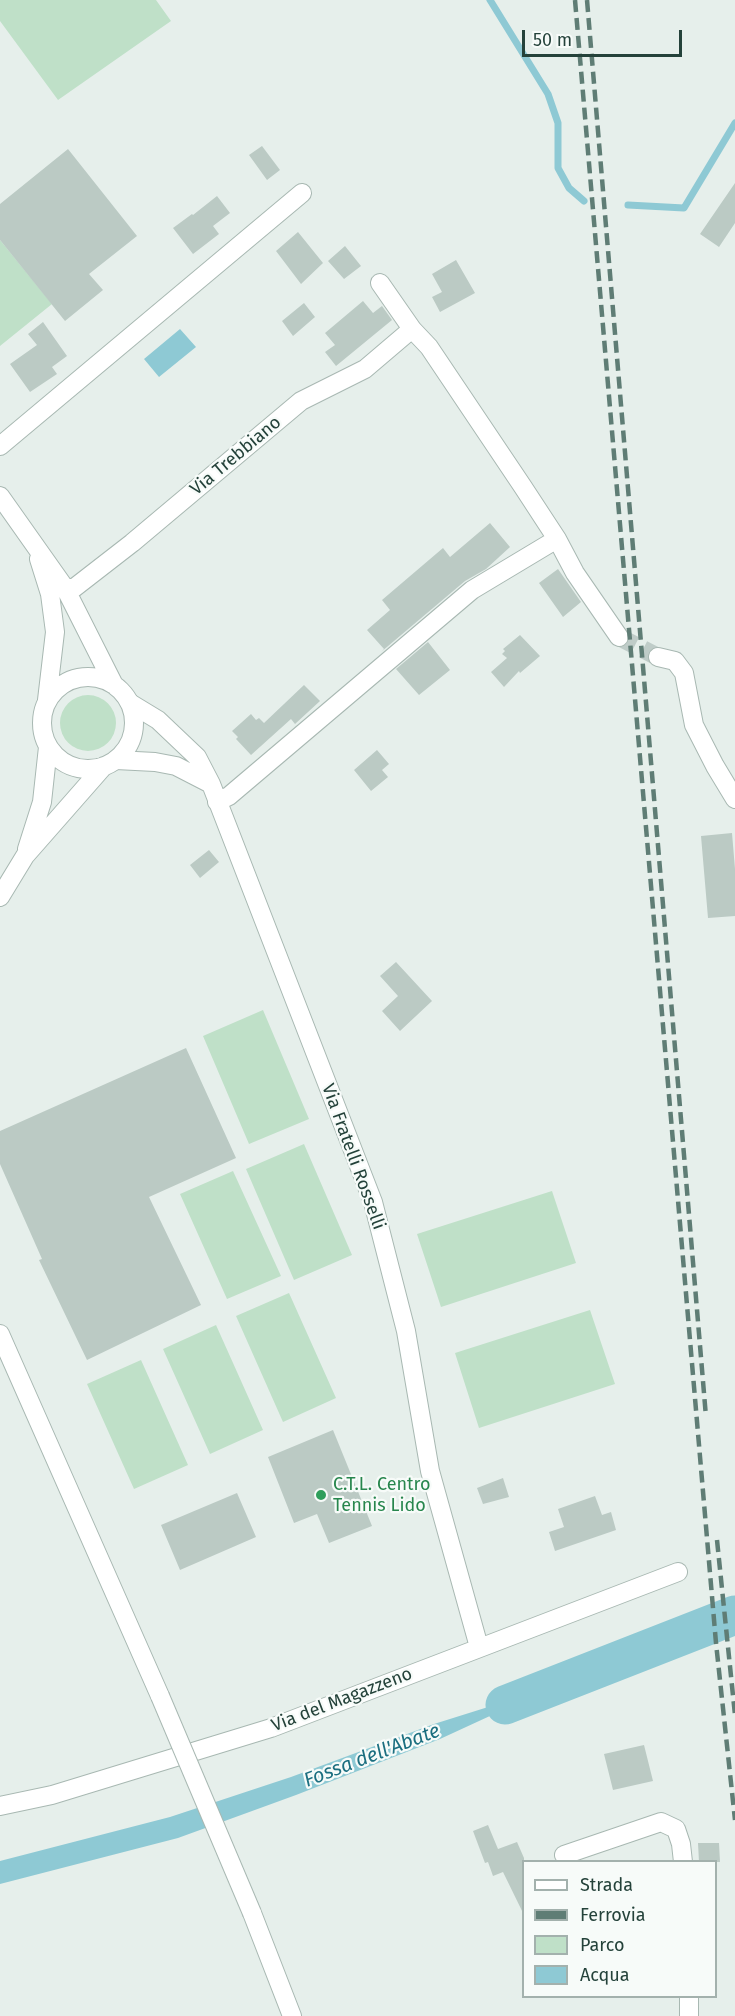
<!DOCTYPE html>
<style>
body{margin:0}
#map{position:relative;width:735px;height:2016px;overflow:hidden;background:#e6efeb;font-family:"Fira Sans",sans-serif}
canvas{display:block}
.legend{position:absolute;left:522px;top:1860px;width:195px;height:138px;box-sizing:border-box;background:#f7fbf9;border:2px solid #a3b1ad;margin:0;padding:8px 10px;list-style:none;font-size:18px;color:#24423a}
.legend li{display:flex;align-items:center;gap:12px;height:30px}
.legend b{width:30px;border:2px solid #a3b1ad}
.scale{position:absolute;left:522px;top:30px;width:160px;height:27px;box-sizing:border-box;border:3px solid #24423a;border-top:0;padding-left:8px;font-size:18px;line-height:21px;white-space:nowrap;color:#24423a;-webkit-text-stroke:4px #f7fbf9;paint-order:stroke}
</style>
<div id="map">
<canvas width="735" height="2016"></canvas>
<ul class="legend">
<li><b style="height:8px;background:#fff"></b>Strada</li>
<li><b style="height:8px;background:#5f7d75"></b>Ferrovia</li>
<li><b style="height:16px;background:#bfe0c8"></b>Parco</li>
<li><b style="height:16px;background:#8ec9d4"></b>Acqua</li>
</ul>
<div class="scale">50 m</div>
</div>
<script>
const context = document.querySelector('canvas').getContext('2d');
context.lineJoin = 'round';
function fillPath(path, color) { context.fillStyle = color; context.fill(path, 'evenodd'); }
function stroke(path, color, width, dash) { context.strokeStyle = color; context.lineWidth = width; context.lineCap = dash ? 'butt' : 'round'; context.setLineDash(dash || []); context.stroke(path); }
function write(font, color, halo, rows, align = 'center') {
  context.font = font + ' "Fira Sans",sans-serif'; context.lineWidth = 4.5; context.setLineDash([]); context.textBaseline = 'middle'; context.strokeStyle = halo; context.fillStyle = color; for (const [text, x, y, turn = 0] of rows) {
    context.save(); context.translate(x, y); context.rotate((+turn || 0) * Math.PI / 180); context.textAlign = isNaN(turn) ? turn : align; if (halo) context.strokeText(text, 0, 0); context.fillText(text, 0, 0); context.restore();
  }
}
const green = new Path2D(`
 M 0,0 L 156,0 L 171,21 L 58,100 L 0,21 Z
 M 0,240 L 52,304 L 0,346 Z
 M60 723a28 28 0 1 1 56 0a28 28 0 1 1-56 0Z
 M 263,1010 L 309,1119 L 249,1144 L 203,1036 Z
 M 304,1144 L 352,1255 L 294,1280 L 246,1169 Z
 M 233,1171 L 281,1276 L 227,1299 L 180,1194 Z
 M 552,1191 L 576,1263 L 441,1307 L 417,1234 Z
 M 289,1293 L 336,1398 L 283,1422 L 236,1316 Z
 M 590,1310 L 615,1384 L 479,1428 L 455,1353 Z
 M 216,1325 L 263,1430 L 210,1454 L 163,1349 Z
 M 141,1360 L 188,1465 L 134,1489 L 87,1384 Z`);
const water = new Path2D(`
 M 180,329 L 196,347 L 159,377 L 144,359 Z
 M 555,1686 L 440,1739 L 296,1795 L 178,1838 L 0,1884 L 0,1861 L 170,1817 L 291,1777 L 434,1724 Z`);
const stream = new Path2D(`
 M 490,0 L 548,94 L 558,123 L 558,168 L 569,188 L 584,201
 M 628,205 L 684,208 L 735,123`);
const river = new Path2D(`
 M 505,1705 L 735,1615`);
const building = new Path2D(`
 M 262,146 L 280,170 L 267,180 L 249,155 Z
 M 68,149 L 137,236 L 89,274 L 103,290 L 65,321 L 0,240 L 0,204 Z
 M 735,183 L 735,223 L 719,247 L 700,234 Z
 M 217,196 L 230,213 L 213,226 L 219,234 L 193,254 L 173,228 L 192,214 L 193,215 Z
 M 298,232 L 323,263 L 301,284 L 276,251 Z
 M 345,246 L 361,266 L 344,279 L 328,261 Z
 M 456,260 L 475,293 L 440,312 L 432,297 L 442,292 L 432,274 Z
 M 363,301 L 373,313 L 382,306 L 392,320 L 336,366 L 325,352 L 335,345 L 325,333 Z
 M 304,303 L 315,317 L 293,336 L 282,321 Z
 M 43,322 L 67,356 L 52,367 L 57,374 L 30,392 L 10,364 L 37,345 L 28,334 Z
 M 490,523 L 510,547 L 486,569 L 465,581 L 381,652 L 384,649 L 367,630 L 390,610 L 382,600 L 443,548 L 450,557 Z
 M 558,569 L 581,602 L 563,617 L 539,583 Z
 M 520,635 L 540,656 L 520,673 L 519,671 L 504,687 L 491,672 L 507,658 L 502,654 L 505,651 L 503,649 Z
 M 428,642 L 450,670 L 419,695 L 396,669 Z
 M 304,685 L 320,701 L 295,724 L 291,719 L 251,755 L 236,739 L 238,737 L 232,731 L 251,714 L 256,720 L 259,718 L 264,723 Z
 M 377,750 L 389,764 L 382,770 L 388,777 L 371,791 L 354,770 Z
 M 732,833 L 735,869 L 735,916 L 708,918 L 701,836 Z
 M 209,850 L 219,862 L 200,878 L 190,865 Z
 M 396,962 L 432,1001 L 400,1031 L 382,1011 L 398,996 L 380,976 Z
 M 186,1048 L 236,1158 L 149,1197 L 201,1305 L 87,1360 L 39,1260 L 42,1259 L 0,1164 L 0,1131 Z
 M 333,1430 L 372,1526 L 329,1543 L 317,1514 L 294,1523 L 268,1457 Z
 M 503,1478 L 509,1497 L 483,1504 L 477,1488 Z
 M 237,1493 L 256,1537 L 180,1570 L 161,1525 Z
 M 595,1496 L 602,1515 L 611,1512 L 616,1530 L 555,1551 L 549,1532 L 564,1527 L 558,1509 Z
 M 644,1745 L 653,1781 L 613,1790 L 604,1754 Z
 M 488,1825 L 498,1849 L 517,1842 L 524,1858 L 524,1915 L 503,1872 L 493,1876 L 488,1862 L 485,1863 L 473,1831 Z
 M 698,1843 L 719,1843 L 720,1862 L 699,1862 Z`);
const minorTunnel = new Path2D(`
 M 619,637 L 658,657`);
const minor = new Path2D(`
 M 380,283 L 412,329 L 429,347 L 523,487 L 557,539 L 575,573 L 619,637
 M 0,446 L 302,193
 M 65,588 L 74,588 L 132,543 L 301,401 L 365,369 L 412,329
 M 658,657 L 675,661 L 684,673 L 694,725 L 715,766 L 735,799
 M 130,703 L 158,720 L 197,757 L 211,784 L 373,1202 L 406,1331 L 430,1471 L 479,1647
 M 116,760 L 155,762 L 176,766 L 211,784
 M 217,802 L 229,796 L 472,590 L 557,539
 M 0,1806 L 52,1795 L 271,1728 L 678,1572
 M 564,1855 L 661,1822 L 676,1829 L 681,1844 L 683,1862
 M 689,1996 L 689,2016`);
const tertiary = new Path2D(`
 M 0,496 L 65,588 L 114,685
 M 39,559 L 50,594 L 55,632 L 47,700
 M42 723a46 46 0 1 1 92 0a46 46 0 1 1-92 0Z
 M 27,849 L 42,802 L 48,747
 M 0,897 L 25,856 L 104,766
 M 0,1334 L 160,1696
 M 252,1913 L 292,2016`);
const rail = new Path2D(`
 M 575,0 L 716,1643 L 735,1820
 M 587,0 L 706,1417
 M 717,1540 L 735,1715`);
const tertiaryBridge = new Path2D(`
 M 160,1696 L 252,1913`);
const markers = [
 [321,1495,6,"#2e9e5b"]
];
const streetNames = [
 ["Via Trebbiano",236,456,-40],
 ["Via Fratelli Rosselli",353,1157,70],
 ["Via del Magazzeno",342,1700,-21]
];
const leisureNames = [
 ["C.T.L. Centro",333,1485],
 ["Tennis Lido",333,1506]
];
const waterNames = [
 ["Fossa dell'Abate",372,1756,-21]
];
fillPath(green, '#bfe0c8');
fillPath(water, '#8ec9d4');
stroke(stream, '#8ec9d4', 7);
stroke(river, '#8ec9d4', 39);
fillPath(building, '#bbcac4');
stroke(minorTunnel, '#bfccc8', 18, [18, 9]);
stroke(minor, '#a8b8b2', 20);
stroke(tertiary, '#a8b8b2', 20);
stroke(minor, '#fff', 18);
stroke(tertiary, '#fff', 18);
stroke(rail, '#5f7d75', 4.5, [12, 6]);
stroke(tertiaryBridge, '#a8b8b2', 20, []);
stroke(tertiaryBridge, '#fff', 18);
for (const [x, y, r, color] of markers) { const dot = new Path2D(); dot.arc(x, y, r, 0, 2 * Math.PI); context.fillStyle = color; context.fill(dot); stroke(dot, '#f7fbf9', 2); }
write('18px', '#24423a', '#f7fbf9', streetNames);
write('18px', '#27864d', '#f7fbf9', leisureNames, 'left');
write('italic 20px', '#1c6f80', '#f7fbf9', waterNames);
</script>
